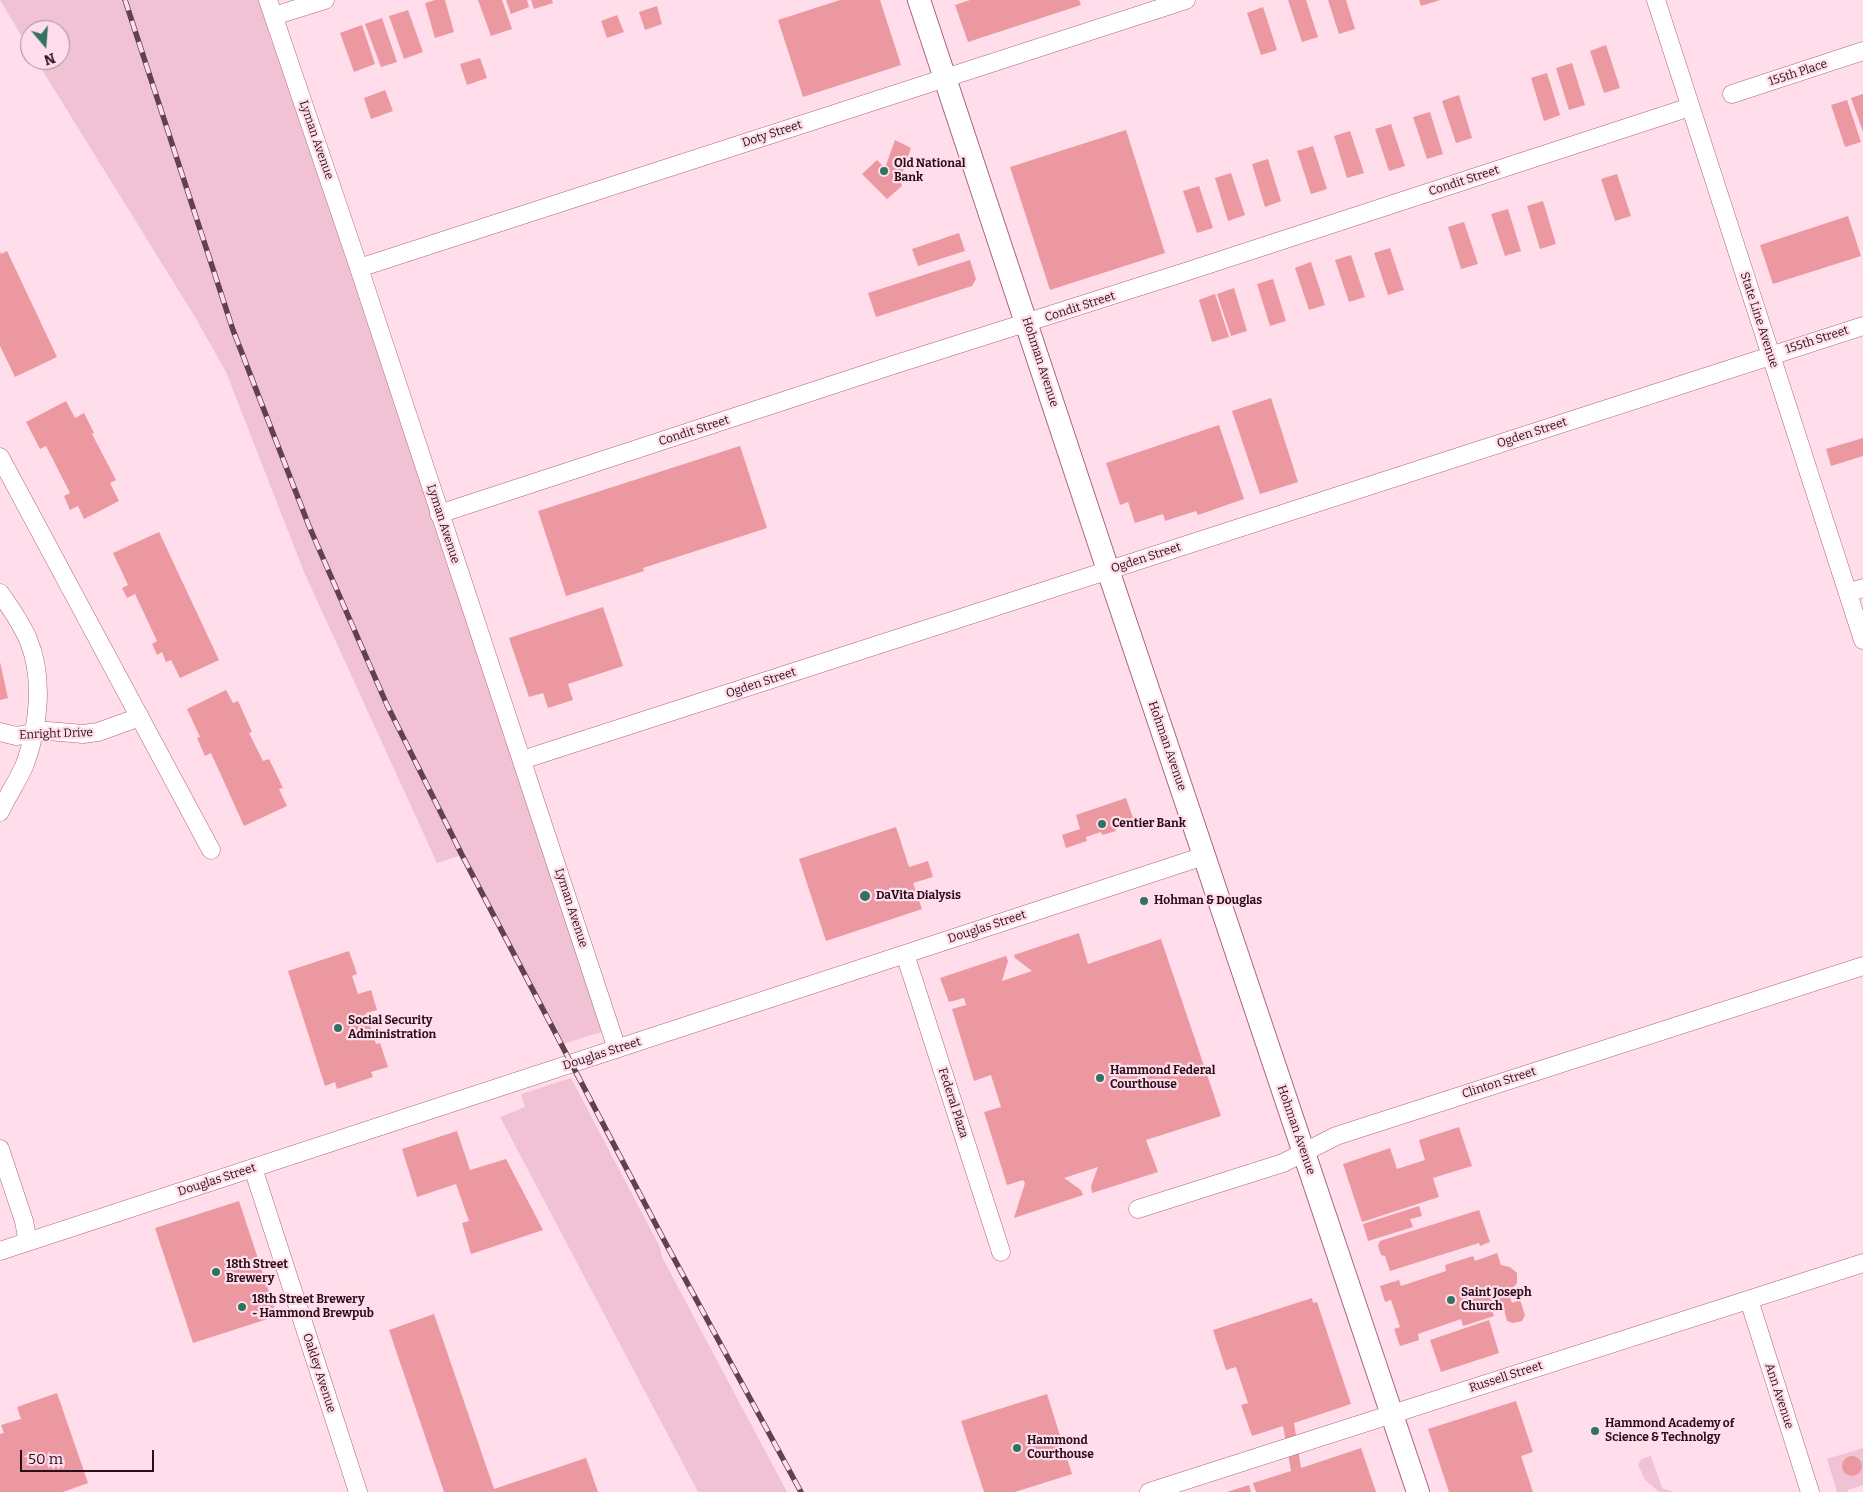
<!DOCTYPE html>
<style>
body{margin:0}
#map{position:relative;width:1863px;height:1492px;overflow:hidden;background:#ffddea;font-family:Bitter,serif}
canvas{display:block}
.north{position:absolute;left:20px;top:20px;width:50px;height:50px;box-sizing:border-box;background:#ffddea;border:1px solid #aa8a97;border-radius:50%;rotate:162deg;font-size:14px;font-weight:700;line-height:20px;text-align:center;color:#2a0e1b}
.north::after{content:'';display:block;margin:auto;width:18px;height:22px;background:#317260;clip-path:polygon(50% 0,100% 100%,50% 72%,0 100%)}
.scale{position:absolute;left:20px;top:1450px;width:134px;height:22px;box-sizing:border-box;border:2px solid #2a0e1b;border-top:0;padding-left:6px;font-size:15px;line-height:18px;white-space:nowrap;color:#2a0e1b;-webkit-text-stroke:4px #ffddea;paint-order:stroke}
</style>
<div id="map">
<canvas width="1863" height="1492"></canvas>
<div class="north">N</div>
<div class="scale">50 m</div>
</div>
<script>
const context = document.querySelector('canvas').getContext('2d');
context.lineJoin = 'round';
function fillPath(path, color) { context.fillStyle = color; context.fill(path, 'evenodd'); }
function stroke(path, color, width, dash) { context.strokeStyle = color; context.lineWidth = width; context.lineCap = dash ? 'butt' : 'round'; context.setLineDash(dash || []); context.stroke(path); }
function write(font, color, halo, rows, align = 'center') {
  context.font = font + ' Bitter,serif'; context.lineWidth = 4.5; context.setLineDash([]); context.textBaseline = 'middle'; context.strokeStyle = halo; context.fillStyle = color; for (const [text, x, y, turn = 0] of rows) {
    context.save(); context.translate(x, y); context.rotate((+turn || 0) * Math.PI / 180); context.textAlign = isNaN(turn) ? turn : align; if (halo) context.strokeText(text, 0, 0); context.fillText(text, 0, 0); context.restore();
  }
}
const green = new Path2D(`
 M 0,0 L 267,0 L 611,1029 L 563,1044 L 462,855 L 437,863 L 304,572 L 226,372 L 195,317 L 36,60 L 60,60 L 60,30 L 30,30 L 30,50 Z
 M 571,1078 L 660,1247 L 662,1257 L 787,1492 L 698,1492 L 500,1117 L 525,1107 L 521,1094 Z
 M 1863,1448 L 1863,1485 L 1848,1490 L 1848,1492 L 1837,1492 L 1827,1459 Z
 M 1651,1456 L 1662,1488 L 1674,1492 L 1659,1492 L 1645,1480 L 1638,1465 L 1641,1459 Z`);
const building = new Path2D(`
 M 435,0 L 445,0 L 454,32 L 435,38 L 425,3 Z
 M 478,0 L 502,0 L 512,29 L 491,36 Z
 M 506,0 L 527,0 L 529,7 L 511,14 Z
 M 531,0 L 552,0 L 553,3 L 534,9 Z
 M 840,0 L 880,0 L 901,65 L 803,97 L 778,20 Z
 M 970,0 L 1079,0 L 1081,5 L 968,42 L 955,5 Z
 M 1288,0 L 1306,0 L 1318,37 L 1302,42 Z
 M 1328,0 L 1346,0 L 1355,29 L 1339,34 Z
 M 1419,0 L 1440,0 L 1421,6 Z
 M 657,6 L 662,24 L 645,30 L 639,12 Z
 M 1263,7 L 1277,50 L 1261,55 L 1247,13 Z
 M 408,10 L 423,52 L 404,59 L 389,16 Z
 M 617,15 L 624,32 L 607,38 L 601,21 Z
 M 382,18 L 397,62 L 381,67 L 365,24 Z
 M 362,25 L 375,64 L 354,72 L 340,33 Z
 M 1606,45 L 1620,88 L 1604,93 L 1590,51 Z
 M 480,58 L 487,78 L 467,85 L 460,64 Z
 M 1572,63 L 1585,105 L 1569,110 L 1556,68 Z
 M 1547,73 L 1560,115 L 1544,121 L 1531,78 Z
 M 385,90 L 393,111 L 371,119 L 364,98 Z
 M 1863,94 L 1863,132 L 1851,98 Z
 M 1459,95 L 1472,138 L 1456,143 L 1442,101 Z
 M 1847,100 L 1861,142 L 1845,147 L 1831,105 Z
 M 1430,112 L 1443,154 L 1427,159 L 1413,117 Z
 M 1391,124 L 1405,166 L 1389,171 L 1375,129 Z
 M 1126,130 L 1165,253 L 1050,290 L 1010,167 Z
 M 1350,131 L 1364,173 L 1347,178 L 1334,136 Z
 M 895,140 L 911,148 L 900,180 L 902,186 L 887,199 L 862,174 L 877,160 L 885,168 Z
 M 1313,146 L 1327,189 L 1311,194 L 1297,151 Z
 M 1268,159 L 1281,201 L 1265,207 L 1252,164 Z
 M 1231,173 L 1245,215 L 1228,221 L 1215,178 Z
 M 1617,174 L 1631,216 L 1615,221 L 1601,179 Z
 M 1199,186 L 1213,228 L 1197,233 L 1183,191 Z
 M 1543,201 L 1556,244 L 1540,249 L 1527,206 Z
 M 1508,209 L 1521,251 L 1505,256 L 1491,214 Z
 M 1848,216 L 1861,256 L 1773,284 L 1760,245 Z
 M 1464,222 L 1478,264 L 1461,269 L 1448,227 Z
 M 959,233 L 965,251 L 918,266 L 912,249 Z
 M 1390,248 L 1404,290 L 1388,295 L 1374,253 Z
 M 0,251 L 1,254 L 7,251 L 57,357 L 15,377 L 0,346 Z
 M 1351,255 L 1365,297 L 1349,302 L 1335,260 Z
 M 970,260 L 976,279 L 972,286 L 876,317 L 868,293 Z
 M 1311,262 L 1325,305 L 1309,310 L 1295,268 Z
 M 1273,279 L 1286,321 L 1270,326 L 1257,284 Z
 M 1234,288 L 1247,331 L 1231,336 L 1217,294 Z
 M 1215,294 L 1229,337 L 1212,342 L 1199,300 Z
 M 1271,398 L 1298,482 L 1260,494 L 1232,411 Z
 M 66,401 L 75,418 L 84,413 L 94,433 L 92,434 L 116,480 L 110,483 L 119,501 L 84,519 L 78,506 L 70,510 L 64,496 L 70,493 L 46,446 L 40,449 L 26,422 Z
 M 1219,425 L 1244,499 L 1198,515 L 1196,511 L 1165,521 L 1163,514 L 1135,523 L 1128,502 L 1120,505 L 1106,463 Z
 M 1863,438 L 1863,456 L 1831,466 L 1826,449 Z
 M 740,446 L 767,528 L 643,568 L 644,571 L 566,596 L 538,511 Z
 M 159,532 L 219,660 L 180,678 L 171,660 L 166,662 L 162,652 L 157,655 L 152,644 L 157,641 L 135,594 L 127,598 L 122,588 L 128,585 L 113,553 Z
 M 603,607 L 623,666 L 568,684 L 573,700 L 548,708 L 543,693 L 529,697 L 509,638 Z
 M 0,662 L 8,698 L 0,700 Z
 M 226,690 L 233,703 L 238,701 L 252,732 L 249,733 L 263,761 L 269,759 L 283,788 L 279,789 L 287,806 L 244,826 L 211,753 L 205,756 L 197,738 L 200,737 L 187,709 Z
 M 1126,798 L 1134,821 L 1115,828 L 1116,831 L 1102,835 L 1101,832 L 1086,837 L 1087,841 L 1066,848 L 1062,835 L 1080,829 L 1076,815 Z
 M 896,827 L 909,867 L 928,861 L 933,877 L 913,883 L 922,909 L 826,941 L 799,859 Z
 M 1079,933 L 1088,964 L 1161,939 L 1221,1116 L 1146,1140 L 1158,1172 L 1092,1193 L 1091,1186 L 1098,1167 L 1064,1178 L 1081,1190 L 1083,1195 L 1014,1218 L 1025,1183 L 1023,1180 L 1007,1185 L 984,1112 L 1001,1107 L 991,1075 L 974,1081 L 952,1009 L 966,1005 L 964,998 L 949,1002 L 940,978 L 1006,956 L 1008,961 L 1002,981 L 1032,971 L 1015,958 L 1014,955 Z
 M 349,951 L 357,974 L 352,976 L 358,994 L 371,990 L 377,1010 L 366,1013 L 376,1044 L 380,1043 L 388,1067 L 371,1072 L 373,1077 L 337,1089 L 335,1082 L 325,1086 L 288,971 Z
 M 1459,1127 L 1472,1166 L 1433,1178 L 1439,1197 L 1362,1222 L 1343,1164 L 1390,1148 L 1397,1169 L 1425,1160 L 1419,1140 Z
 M 457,1131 L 470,1170 L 506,1159 L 543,1230 L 471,1254 L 462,1223 L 469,1221 L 456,1184 L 417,1197 L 402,1149 Z
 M 239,1201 L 277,1316 L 193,1343 L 155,1228 Z
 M 1419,1206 L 1422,1216 L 1410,1219 L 1413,1227 L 1368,1241 L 1363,1224 Z
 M 1479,1210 L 1490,1242 L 1480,1246 L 1479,1243 L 1390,1271 L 1385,1256 L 1381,1255 L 1378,1246 L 1380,1241 Z
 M 1497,1253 L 1501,1265 L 1510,1267 L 1517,1273 L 1517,1283 L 1512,1289 L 1508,1290 L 1512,1303 L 1520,1300 L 1525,1315 L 1522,1321 L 1513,1323 L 1507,1321 L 1503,1306 L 1492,1310 L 1494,1316 L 1463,1326 L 1461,1319 L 1418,1334 L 1419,1340 L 1400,1346 L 1394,1329 L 1400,1327 L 1391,1300 L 1385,1302 L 1380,1286 L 1399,1280 L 1401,1286 L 1446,1271 L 1445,1265 L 1473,1256 L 1475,1261 Z
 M 1312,1298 L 1313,1303 L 1317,1302 L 1351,1404 L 1294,1423 L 1301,1468 L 1361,1448 L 1376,1492 L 1256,1492 L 1253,1483 L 1291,1471 L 1283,1426 L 1252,1436 L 1241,1405 L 1248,1403 L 1236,1367 L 1226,1370 L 1213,1330 Z
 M 434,1314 L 494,1489 L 586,1458 L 598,1492 L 444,1492 L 389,1330 Z
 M 1489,1320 L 1499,1353 L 1441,1372 L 1430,1340 Z
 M 57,1393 L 88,1483 L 63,1492 L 0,1492 L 0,1434 L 4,1433 L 1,1425 L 21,1419 L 17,1407 Z
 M 1047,1394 L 1072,1474 L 1015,1492 L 984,1492 L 961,1421 Z
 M 1516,1401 L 1533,1452 L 1521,1456 L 1533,1492 L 1449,1492 L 1428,1429 Z
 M1842 1466a10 10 0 1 1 20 0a10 10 0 1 1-20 0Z
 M 1249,1485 L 1251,1492 L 1227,1492 Z`);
const minor = new Path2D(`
 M 268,0 L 359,268 L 617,1049
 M 1656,0 L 1863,640
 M 274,16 L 325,0
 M 1732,94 L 1863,51
 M 359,268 L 1186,0
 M 0,457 L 211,850
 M 439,514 L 890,366 L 1182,273 L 1690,107
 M 0,593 C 10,607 21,623 28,639 C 44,677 39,726 25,764 C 18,781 7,796 0,812
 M 1848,593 L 1863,588
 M 0,732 L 16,736 L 48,731 L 83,734 L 98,732 L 140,717
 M 522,760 L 1863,326
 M 905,954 L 1001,1252
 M 0,1149 L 24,1221 L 28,1242
 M 253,1168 L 358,1492
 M 1138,1209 L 1283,1163 L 1336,1136 L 1863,966
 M 0,1251 L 1204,856
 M 1749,1300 L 1810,1492
 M 1149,1492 L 1863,1263`);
const major = new Path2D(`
 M 919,0 L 1108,570 L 1418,1492`);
const rail = new Path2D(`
 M 125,0 L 233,330 L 309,526 L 387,705 L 462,855 L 665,1242 L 801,1492`);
const markers = [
 [884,171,5,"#317260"],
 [1102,824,5,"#317260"],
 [865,896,6,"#317260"],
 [1144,901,5,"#317260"],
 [338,1028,5,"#317260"],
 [1100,1078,5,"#317260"],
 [216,1272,5,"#317260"],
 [1451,1300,5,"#317260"],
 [242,1307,5,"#317260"],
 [1595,1431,5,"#317260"],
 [1017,1448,5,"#317260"]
];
const streetNames = [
 ["155th Place",1798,73,-18],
 ["Doty Street",772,134,-18],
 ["Lyman Avenue",316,140,71],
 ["Condit Street",1464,181,-18],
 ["Condit Street",1080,307,-18],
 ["State Line Avenue",1759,320,72],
 ["155th Street",1817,340,-18],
 ["Hohman Avenue",1040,362,72],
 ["Condit Street",694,431,-18],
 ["Ogden Street",1532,433,-18],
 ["Lyman Avenue",443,524,72],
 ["Ogden Street",1146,558,-18],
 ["Ogden Street",761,683,-18],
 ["Enright Drive",56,734,-2],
 ["Hohman Avenue",1167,746,71],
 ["Lyman Avenue",571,908,72],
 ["Douglas Street",987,927,-18],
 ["Douglas Street",602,1054,-18],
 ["Clinton Street",1499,1083,-18],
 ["Federal Plaza",953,1103,72],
 ["Hohman Avenue",1296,1130,71],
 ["Douglas Street",217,1180,-18],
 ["Oakley Avenue",319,1373,72],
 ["Russell Street",1506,1377,-18],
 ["Ann Avenue",1779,1396,72]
];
const poiNames = [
 ["Old National",894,164],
 ["Bank",894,178],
 ["Centier Bank",1112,824],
 ["DaVita Dialysis",876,896],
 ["Hohman & Douglas",1154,901],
 ["Social Security",348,1021],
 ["Administration",348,1035],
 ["Hammond Federal",1110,1071],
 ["Courthouse",1110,1085],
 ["18th Street",226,1265],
 ["Brewery",226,1279],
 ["Saint Joseph",1461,1293],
 ["Church",1461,1307],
 ["18th Street Brewery",252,1300],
 ["- Hammond Brewpub",252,1314],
 ["Hammond Academy of",1605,1424],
 ["Science & Technolgy",1605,1438],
 ["Hammond",1027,1441],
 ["Courthouse",1027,1455]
];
fillPath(green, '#f1c2d4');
fillPath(building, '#eb98a1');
stroke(minor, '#ac6483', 19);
stroke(major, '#ac6483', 24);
stroke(minor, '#fff', 18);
stroke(major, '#fff', 22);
stroke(rail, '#60424f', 5.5);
stroke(rail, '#ffddea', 4, [11]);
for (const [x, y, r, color] of markers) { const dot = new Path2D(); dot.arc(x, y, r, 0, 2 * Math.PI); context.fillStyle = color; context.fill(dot); stroke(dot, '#ffddea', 2); }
write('12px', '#2a0e1b', '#ffddea', streetNames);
write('bold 12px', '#2a0e1b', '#ffddea', poiNames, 'left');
</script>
